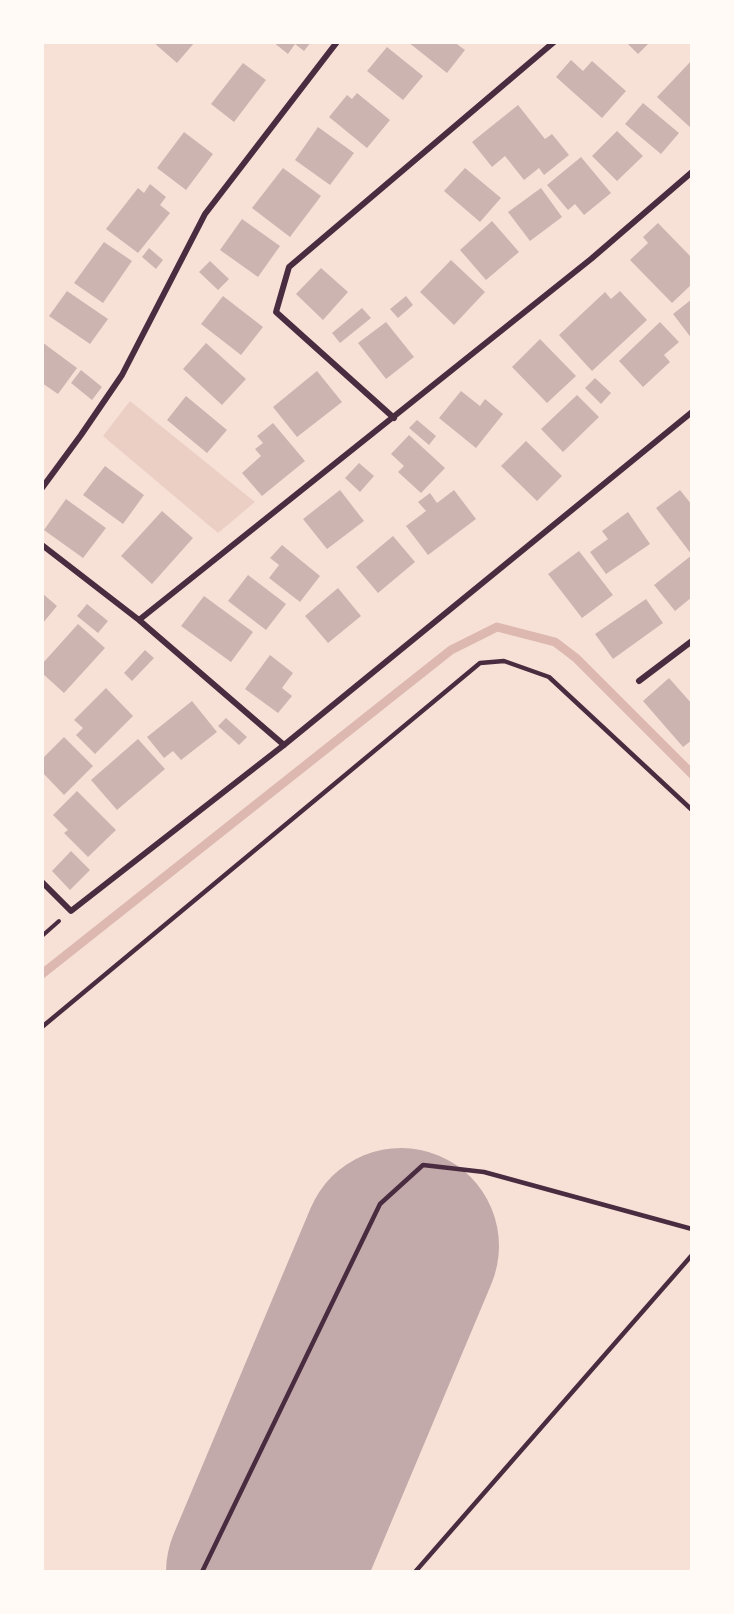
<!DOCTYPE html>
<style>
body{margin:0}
#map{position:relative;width:734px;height:1614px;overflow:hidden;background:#f7e1d7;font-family:Commissioner,sans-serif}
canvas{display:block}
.frame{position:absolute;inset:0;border:44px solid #fffaf5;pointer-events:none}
</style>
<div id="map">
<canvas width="734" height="1614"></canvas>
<div class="frame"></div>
</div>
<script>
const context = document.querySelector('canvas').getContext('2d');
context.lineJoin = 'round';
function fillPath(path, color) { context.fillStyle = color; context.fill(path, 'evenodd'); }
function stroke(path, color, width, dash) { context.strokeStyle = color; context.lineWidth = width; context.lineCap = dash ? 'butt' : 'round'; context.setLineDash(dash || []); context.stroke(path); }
const green = new Path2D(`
 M 130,401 L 255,502 L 218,533 L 103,436 Z`);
const stream = new Path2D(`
 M 42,974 L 451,650 L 497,627 L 555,642 L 576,658 L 692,774`);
const runway = new Path2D(`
 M 264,1572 L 401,1246`);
const building = new Path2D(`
 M 153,42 L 195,42 L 177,63 Z
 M 273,42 L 311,42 L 304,51 L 295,44 L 288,54 Z
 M 408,42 L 454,42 L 465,50 L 447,73 Z
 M 626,42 L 650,42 L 638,54 Z
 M 387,47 L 423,76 L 403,100 L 367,71 Z
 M 571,60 L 583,71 L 592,61 L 626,91 L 602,118 L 556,77 Z
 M 692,60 L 692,129 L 657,97 Z
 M 243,63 L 266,80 L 234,122 L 211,104 Z
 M 357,93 L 390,120 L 367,148 L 329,117 L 347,95 L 352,99 Z
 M 643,103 L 679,133 L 661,154 L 625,124 Z
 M 518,105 L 545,139 L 552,134 L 569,155 L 544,175 L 539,168 L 524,180 L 505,156 L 492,167 L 472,142 Z
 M 318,127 L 354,153 L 330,185 L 295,160 Z
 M 617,131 L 643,156 L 617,181 L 592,156 Z
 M 184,132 L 213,154 L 186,190 L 157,168 Z
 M 581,157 L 611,193 L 584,215 L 575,204 L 568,210 L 547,185 Z
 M 283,168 L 321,196 L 290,237 L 252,208 Z
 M 465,168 L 501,198 L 480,222 L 444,191 Z
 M 150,184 L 166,197 L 160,205 L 170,213 L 138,253 L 106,229 L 138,188 L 144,193 Z
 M 541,188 L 562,217 L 530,241 L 508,212 Z
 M 242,219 L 280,246 L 258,277 L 220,250 Z
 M 492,221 L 519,252 L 486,280 L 460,250 Z
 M 658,223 L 692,258 L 692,284 L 672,303 L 630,260 L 648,243 L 643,237 Z
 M 104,242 L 132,261 L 103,303 L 74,283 Z
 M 149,248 L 163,260 L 156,269 L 142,257 Z
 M 451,260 L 485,292 L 454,325 L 420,292 Z
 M 210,261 L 229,279 L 218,290 L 199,272 Z
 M 321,268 L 348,292 L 323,320 L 296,294 Z
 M 67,291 L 108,319 L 90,344 L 49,316 Z
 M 620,291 L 647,320 L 592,371 L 559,335 L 605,292 L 611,299 Z
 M 223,296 L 263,327 L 241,355 L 201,324 Z
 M 406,296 L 413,305 L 398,318 L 390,309 Z
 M 692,299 L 692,339 L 673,314 Z
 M 362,308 L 371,318 L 340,343 L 332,333 Z
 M 386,322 L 414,357 L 386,379 L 358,343 Z
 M 660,322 L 679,342 L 664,355 L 670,362 L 643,387 L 619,361 Z
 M 540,339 L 576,376 L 547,403 L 512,367 Z
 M 42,342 L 77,368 L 58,394 L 42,383 Z
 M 206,343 L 246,379 L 222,405 L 183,369 Z
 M 81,370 L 102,387 L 92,400 L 71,383 Z
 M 317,371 L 342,402 L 297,437 L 273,407 Z
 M 595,378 L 611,393 L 601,404 L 585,388 Z
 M 461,391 L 480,406 L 485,399 L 503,414 L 476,448 L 439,418 Z
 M 577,395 L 599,417 L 563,452 L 541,429 Z
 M 186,396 L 227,430 L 207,453 L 167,420 Z
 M 417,420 L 436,436 L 429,445 L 409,428 Z
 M 273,423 L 305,461 L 262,496 L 242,473 L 261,456 L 255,449 L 263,443 L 257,436 Z
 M 409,435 L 445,468 L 421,493 L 398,472 L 404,466 L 391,454 Z
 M 526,441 L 562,476 L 537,501 L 501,466 Z
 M 359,463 L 374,476 L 360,492 L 345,478 Z
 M 105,466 L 144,495 L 123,524 L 83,495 Z
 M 340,490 L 364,521 L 327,549 L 303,519 Z
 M 454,490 L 476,519 L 428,555 L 406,526 L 426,511 L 418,502 L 430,493 L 437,503 Z
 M 680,490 L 692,505 L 692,555 L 656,508 Z
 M 66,499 L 106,528 L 83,558 L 44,530 Z
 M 162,511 L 193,538 L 152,584 L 121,556 Z
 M 628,512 L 650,544 L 606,574 L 590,552 L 608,539 L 602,531 Z
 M 393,536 L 415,562 L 378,593 L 356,567 Z
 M 282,545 L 320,576 L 300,602 L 269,578 L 279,565 L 270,558 Z
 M 579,551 L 613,595 L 582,618 L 548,574 Z
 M 692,555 L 692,597 L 675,611 L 654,585 Z
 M 248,575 L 286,604 L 266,630 L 228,601 Z
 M 338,588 L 361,616 L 328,643 L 305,616 Z
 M 42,593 L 57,606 L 42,624 Z
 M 204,596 L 253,632 L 231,662 L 181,626 Z
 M 646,599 L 663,623 L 613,659 L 595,634 Z
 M 87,604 L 108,621 L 98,633 L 77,616 Z
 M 78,624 L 105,648 L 64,693 L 42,673 L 42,664 Z
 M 145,650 L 154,658 L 132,681 L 124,673 Z
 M 270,655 L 293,673 L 282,688 L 292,696 L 278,713 L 245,689 Z
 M 669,678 L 692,704 L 692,740 L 683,747 L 643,701 Z
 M 106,688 L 133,716 L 95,754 L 76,735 L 83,728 L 74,720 Z
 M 192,701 L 217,732 L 181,760 L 173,751 L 164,758 L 147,737 Z
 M 226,718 L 247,737 L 239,745 L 218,726 Z
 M 64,737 L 93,766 L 64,795 L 42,772 L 42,759 Z
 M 138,739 L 165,769 L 117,810 L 91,780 Z
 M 77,791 L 116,830 L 88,857 L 64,833 L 68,830 L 53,815 Z
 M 71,851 L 90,870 L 70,890 L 52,871 Z`);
const path = new Path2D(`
 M 42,936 L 59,921`);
const service = new Path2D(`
 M 42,1027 L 480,663 L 504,661 L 549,677 L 692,810
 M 202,1572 L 380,1204 L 423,1165 L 484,1172 L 692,1229
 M 415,1572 L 692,1255`);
const minor = new Path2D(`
 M 394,418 L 276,312 L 289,267 L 554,42
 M 42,488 L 81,435 L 122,375 L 205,214 L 337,42
 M 42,545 L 139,620 L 284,745
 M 139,620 L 591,259 L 692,172
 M 639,681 L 692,641
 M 42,882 L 71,911 L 284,745 L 692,412`);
fillPath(green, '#ebcfc5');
stroke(stream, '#dcb8b0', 9);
stroke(runway, '#c3aaaa', 196);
fillPath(building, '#ccb4b1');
stroke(path, '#4a2c40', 4);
stroke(service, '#4a2c40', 4.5);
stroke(minor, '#4a2c40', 6);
</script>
